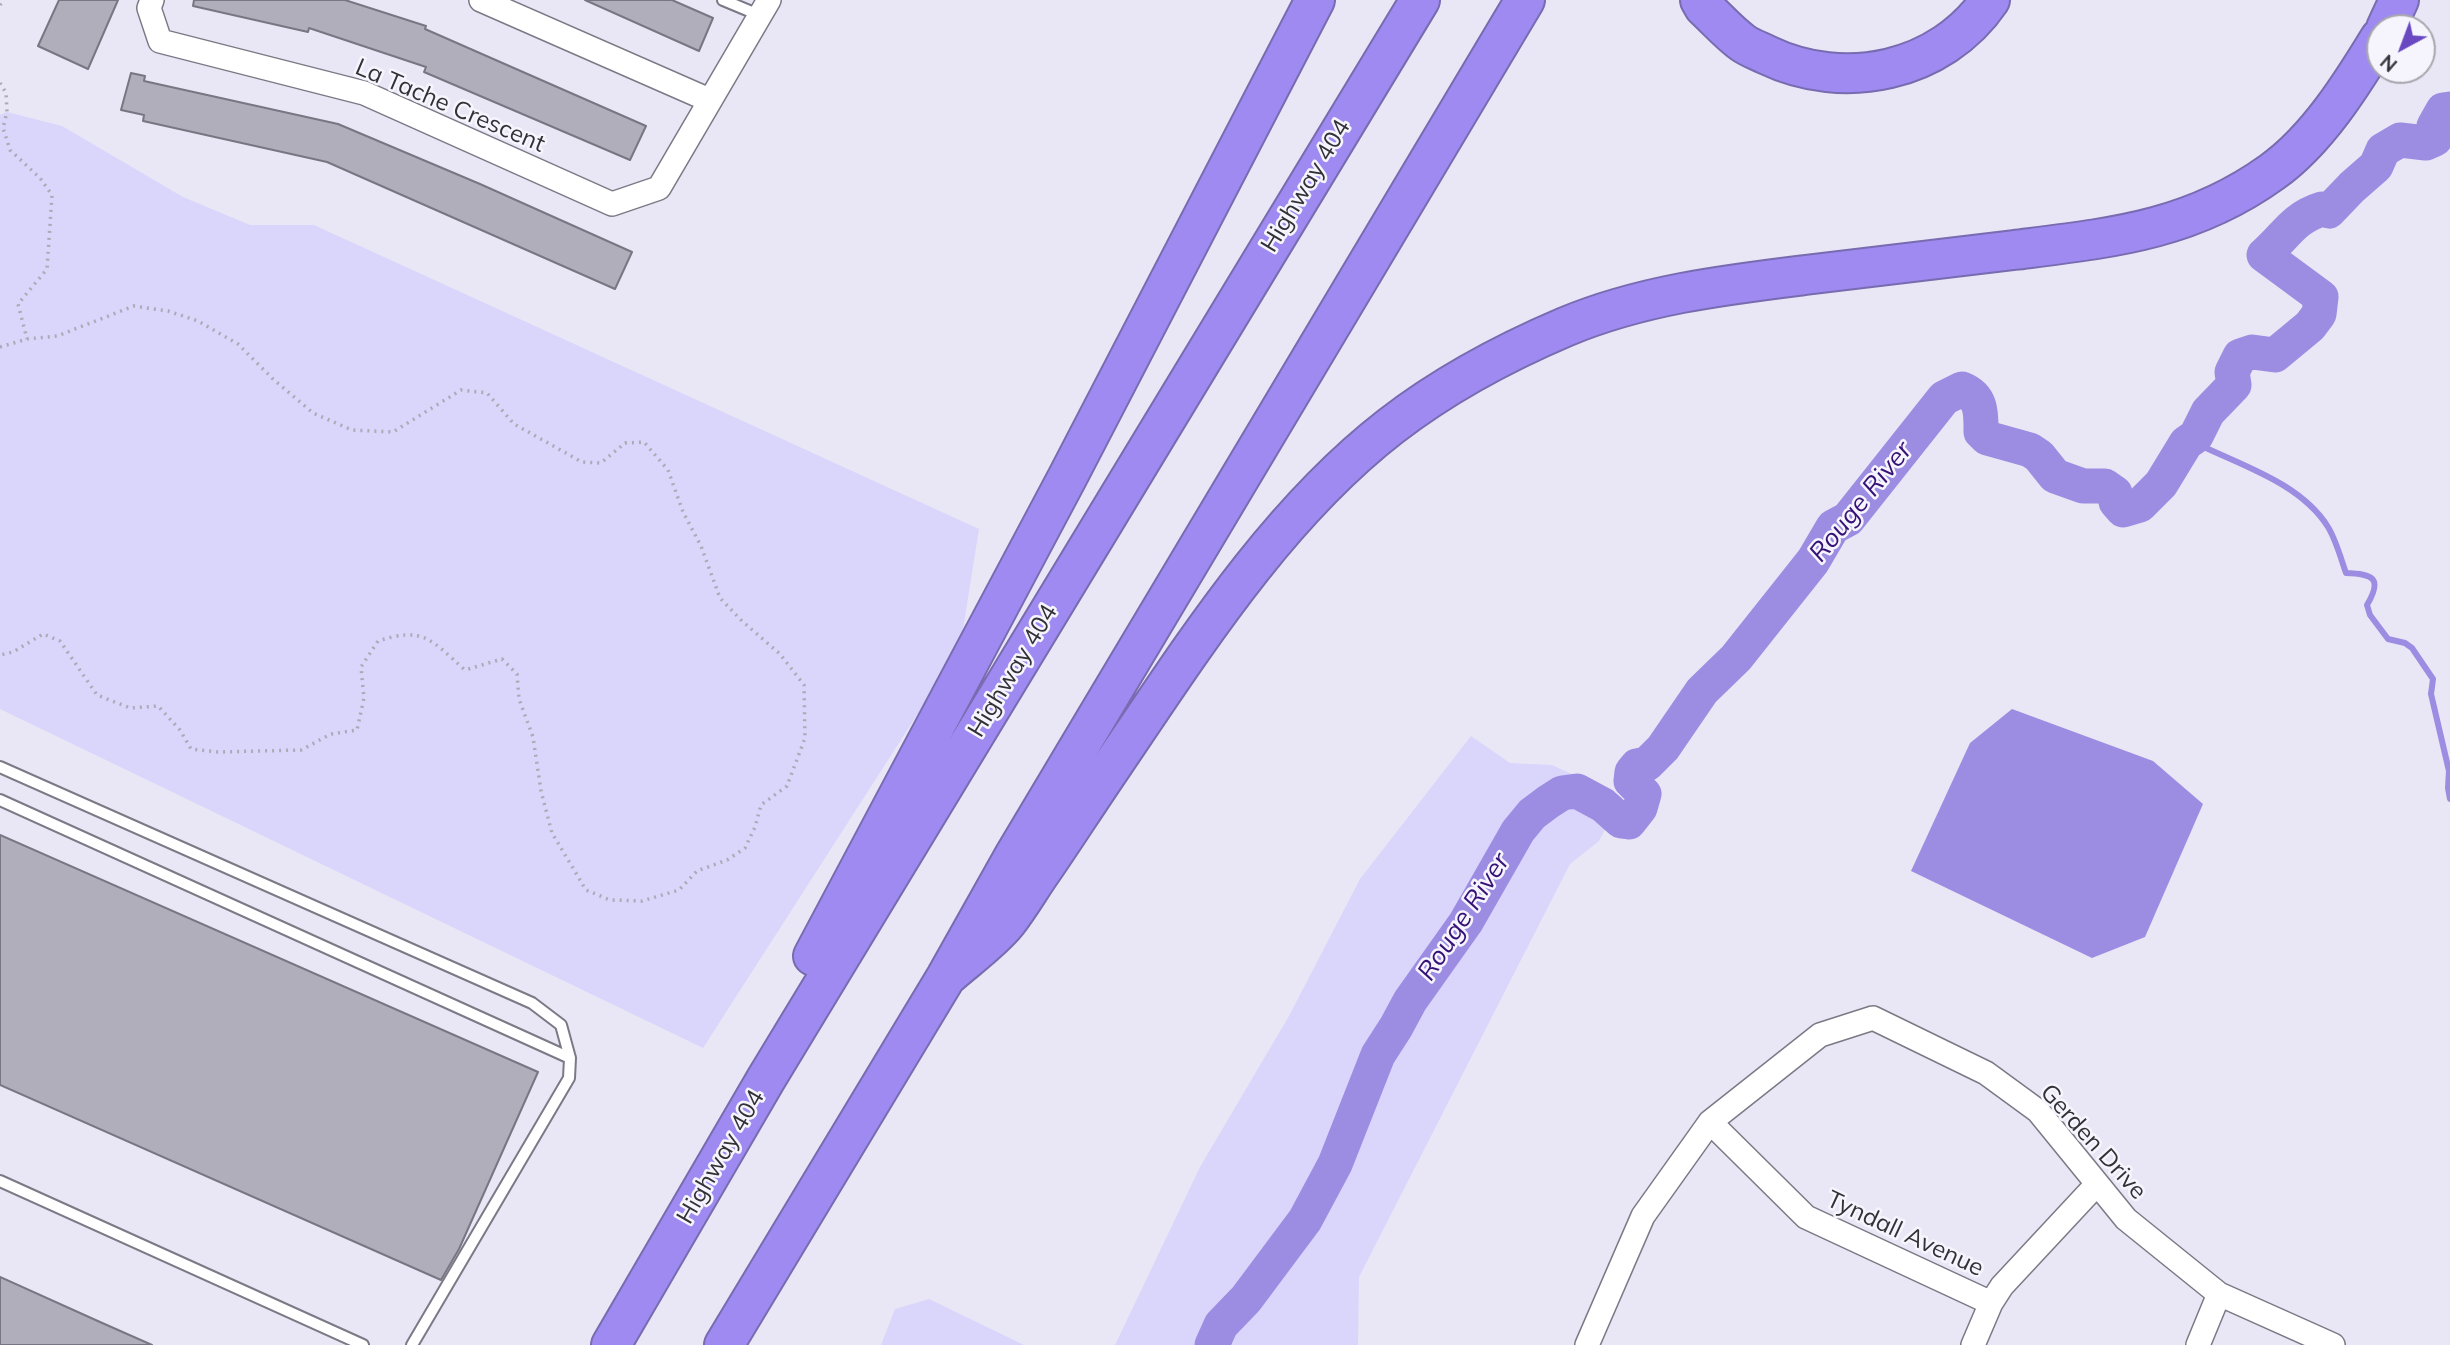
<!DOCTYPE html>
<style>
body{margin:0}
#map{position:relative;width:2450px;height:1345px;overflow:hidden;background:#e9e7f5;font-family:Mulish,sans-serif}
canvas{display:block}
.north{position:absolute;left:2366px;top:14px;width:70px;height:70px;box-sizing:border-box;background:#f6f5fe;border:2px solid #a7a7ae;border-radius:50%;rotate:221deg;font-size:19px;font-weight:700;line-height:28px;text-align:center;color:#313136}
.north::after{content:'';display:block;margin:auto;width:24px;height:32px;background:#6948c1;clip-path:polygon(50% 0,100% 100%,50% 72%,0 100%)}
</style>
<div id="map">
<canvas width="2450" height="1345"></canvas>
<div class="north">N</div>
</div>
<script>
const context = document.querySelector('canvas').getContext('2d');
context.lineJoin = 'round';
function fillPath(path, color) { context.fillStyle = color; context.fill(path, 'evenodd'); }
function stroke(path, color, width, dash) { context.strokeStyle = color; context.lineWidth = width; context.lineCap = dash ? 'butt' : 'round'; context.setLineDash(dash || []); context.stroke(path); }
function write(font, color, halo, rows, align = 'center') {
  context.font = font + ' Mulish,sans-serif'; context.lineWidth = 5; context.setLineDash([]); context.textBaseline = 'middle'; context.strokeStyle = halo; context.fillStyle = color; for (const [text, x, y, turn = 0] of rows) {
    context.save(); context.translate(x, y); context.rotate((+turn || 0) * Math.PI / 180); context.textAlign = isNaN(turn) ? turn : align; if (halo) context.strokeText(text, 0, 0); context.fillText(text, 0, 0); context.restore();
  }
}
const green = new Path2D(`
 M 7,112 L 62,126 L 183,197 L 250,225 L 314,225 L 979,529 L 960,648 L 703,1048 L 0,709 L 0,115 Z
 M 1471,736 L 1510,763 L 1552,765 L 1622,797 L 1599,841 L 1570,864 L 1359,1277 L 1358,1345 L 1115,1345 L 1200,1167 L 1289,1016 L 1360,879 Z
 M 929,1299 L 1024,1345 L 881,1345 L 895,1309 Z`);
const water = new Path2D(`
 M 2012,709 L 2153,761 L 2203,804 L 2145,937 L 2092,958 L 1911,871 L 1970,743 Z`);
const stream = new Path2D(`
 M 2196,436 L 2204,447 C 2246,467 2302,485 2328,527 C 2336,540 2341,559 2346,573 C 2373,574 2383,578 2367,605 L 2370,615 L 2388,639 L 2405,643 L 2412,648 L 2433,679 L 2431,694 L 2449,771 L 2448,788 L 2450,799`);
const river = new Path2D(`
 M 1212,1345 L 1221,1325 L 1246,1299 L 1305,1220 L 1335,1164 L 1378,1055 L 1396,1027 L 1410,1001 L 1466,922 L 1518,831 L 1532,814 L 1548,802 L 1562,793 L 1577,791 L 1603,805 L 1621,821 L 1629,822 L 1640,808 L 1644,794 L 1631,781 L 1632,772 L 1637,766 L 1647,764 L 1663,748 L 1702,691 L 1736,658 L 1813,561 L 1833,527 L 1848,519 L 1944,398 L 1962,389 C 1982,397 1981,413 1981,432 L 1987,438 L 2030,450 L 2039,456 L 2055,476 L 2083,486 L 2105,486 L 2115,493 L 2116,502 L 2123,510 L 2140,505 L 2161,484 L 2186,443 L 2196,436 L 2208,412 L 2234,385 L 2232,372 L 2240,356 L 2252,352 L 2275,355 L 2310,326 L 2319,314 L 2321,297 L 2264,255 C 2286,236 2293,218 2322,209 L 2329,211 L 2352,187 L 2376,166 L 2383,150 L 2400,140 L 2426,143 L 2435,139 L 2436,132 L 2434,126 L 2443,110 L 2450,109`);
const building = new Path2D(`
 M 59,0 L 118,0 L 88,69 L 38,46 Z
 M 194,0 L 345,0 L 426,26 L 425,29 L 646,126 L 630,160 L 424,72 L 426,67 L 309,28 L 308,32 L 193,6 Z
 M 585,0 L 672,0 L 713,18 L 699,51 Z
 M 131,73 L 145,76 L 144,81 L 338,124 L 480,184 L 632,252 L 615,289 L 327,162 L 143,121 L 144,115 L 121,110 Z
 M 0,835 L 538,1072 L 459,1249 L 441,1280 L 0,1085 Z
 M 0,1277 L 100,1322 L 152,1345 L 0,1345 Z`);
const path = new Path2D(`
 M 0,5 L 3,0
 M 0,83 L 6,93 L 7,112 L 3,128 L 10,150 L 40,178 L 52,195 L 47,269 L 18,304 L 27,339
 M 0,347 L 27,339 L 57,336 L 134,306 L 168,311 L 198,321 L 238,344 L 273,379 L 313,413 L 352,430 L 393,432 L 461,390 L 487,393 L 514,424 L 582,462 L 601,463 L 625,443 L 644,442 L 668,470 L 683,512 L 701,546 L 720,598 L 742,621 L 780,654 L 804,685 L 805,738 L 787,786 L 761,805 L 755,827 L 745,848 L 727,860 L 697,871 L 679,890 L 642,901 L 610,900 L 586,890 L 552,833 L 541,791 L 533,737 L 519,699 L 517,674 L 502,659 L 465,670 C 431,640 424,626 378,641 L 361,667 L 364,698 L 357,730 L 331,734 L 301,750 L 218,752 L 191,749 L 180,730 L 158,706 L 130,708 L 97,695 L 60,641 L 43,634 L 13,652 L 0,655`);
const service = new Path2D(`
 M 723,0 L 759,15
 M 0,767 L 532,1003 L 561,1025 L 570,1058
 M 0,800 L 570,1058 L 569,1078 L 412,1345
 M 0,1181 L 363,1345`);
const minor = new Path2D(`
 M 152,0 L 149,8 L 160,41 L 364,93 L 612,204 L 659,188 L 769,0
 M 481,0 L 709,100
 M 1710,1122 L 1806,1217 L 1991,1303
 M 1587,1345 L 1643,1216 L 1710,1122 L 1820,1035 L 1873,1018 L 1986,1073 L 2038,1111 L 2126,1219 L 2219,1294 L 2333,1345
 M 1973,1345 L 1991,1303 L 2002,1286 L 2097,1184
 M 2198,1345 L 2219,1294`);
const motorway = new Path2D(`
 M 1700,0 L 1704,7 C 1717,19 1729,33 1743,43 C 1750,48 1759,51 1767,55 C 1844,92 1941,72 1990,0
 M 2386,28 L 2399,0
 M 813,956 L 1067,478 L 1315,0
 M 946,977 C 966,959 991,942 1007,922 C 1020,905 1031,886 1043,869 C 1067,834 1090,798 1114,763 C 1194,645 1277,514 1391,426 C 1444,385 1504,353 1565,327 C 1641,295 1724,285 1805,275 C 1875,267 1944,258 2014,250 C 2110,238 2190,231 2272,172 C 2317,140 2352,84 2380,38
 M 611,1345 L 766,1079 L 1420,0
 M 724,1345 L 946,977 L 1014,856 L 1525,0`);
const streetNames = [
 ["La Tache Crescent",450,106,23],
 ["Highway 404",1306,186,-59],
 ["Highway 404",1013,671,-59],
 ["Gerden Drive",2093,1142,48],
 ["Highway 404",721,1157,-60],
 ["Tyndall Avenue",1905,1234,25]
];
const waterNames = [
 ["Rouge River",1861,502,-51],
 ["Rouge River",1464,917,-57]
];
fillPath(green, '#dad5fb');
fillPath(water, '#9c8de2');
stroke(stream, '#9c8de2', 6);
stroke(river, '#9c8de2', 35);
fillPath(building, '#b0aebb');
stroke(building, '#787682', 2);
stroke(service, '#7b7985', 14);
stroke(minor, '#7b7985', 26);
stroke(motorway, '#786bb0', 42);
stroke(path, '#abaab5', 3.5, [2, 5]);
stroke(service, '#fff', 10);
stroke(minor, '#fff', 23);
stroke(motorway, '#9f8af2', 38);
write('24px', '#313136', '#f6f5fe', streetNames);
write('italic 26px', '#361176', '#f6f5fe', waterNames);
</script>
